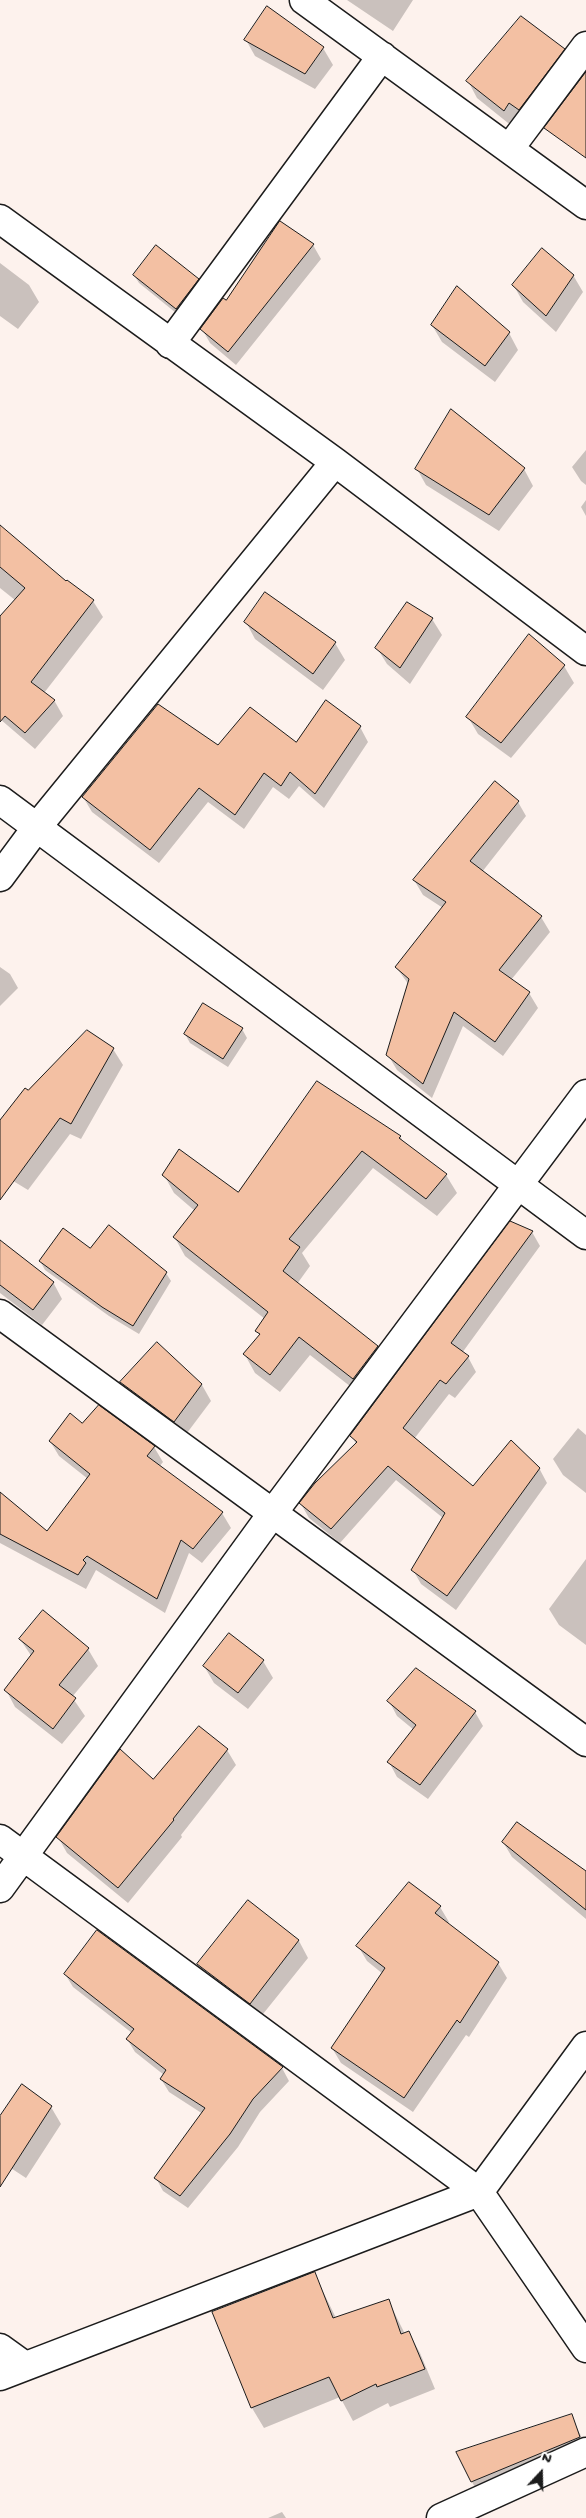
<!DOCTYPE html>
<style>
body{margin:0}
#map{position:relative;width:586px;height:2518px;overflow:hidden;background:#fdf2ed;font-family:"Gochi Hand",sans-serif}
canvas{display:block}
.north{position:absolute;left:516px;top:2448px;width:50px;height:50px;-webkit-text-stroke:4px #fff;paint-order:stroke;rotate:21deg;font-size:14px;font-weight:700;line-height:20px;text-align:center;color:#1c1c1c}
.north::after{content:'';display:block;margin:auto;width:18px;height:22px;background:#1c1c1c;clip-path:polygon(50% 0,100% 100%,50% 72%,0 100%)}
</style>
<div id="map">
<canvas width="586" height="2518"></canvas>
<div class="north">N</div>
</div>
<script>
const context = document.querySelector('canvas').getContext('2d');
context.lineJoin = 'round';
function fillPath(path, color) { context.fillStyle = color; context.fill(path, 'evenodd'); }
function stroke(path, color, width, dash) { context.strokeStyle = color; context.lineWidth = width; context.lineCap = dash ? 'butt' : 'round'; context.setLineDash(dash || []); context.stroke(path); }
const shadow = new Path2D(`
 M 347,0 L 413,0 L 393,31 Z
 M 246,40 L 323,48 L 333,65 L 315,89 L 255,56 Z
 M 556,44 L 566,60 L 513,127 L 477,98 L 468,81 Z
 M 313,245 L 321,259 L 236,365 L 210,343 L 202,329 Z
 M 0,263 L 29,285 L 39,302 L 18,329 L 0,316 Z
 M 134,275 L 198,280 L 203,288 L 181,317 L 139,283 Z
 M 573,275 L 583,292 L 556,332 L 523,302 L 514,286 Z
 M 432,325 L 509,333 L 518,350 L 495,382 L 442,342 Z
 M 586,450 L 586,485 L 581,481 L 572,467 Z
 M 417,469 L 524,469 L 533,486 L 499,531 L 426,485 Z
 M 586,500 L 586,516 L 581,507 Z
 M 0,527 L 66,583 L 93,601 L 103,617 L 44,693 L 54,700 L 63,716 L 35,749 L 0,719 L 0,617 L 15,600 L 0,588 Z
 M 266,593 L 335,643 L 345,660 L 323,690 L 255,639 L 246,622 Z
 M 432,619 L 442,635 L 410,684 L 387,664 L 377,648 Z
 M 529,636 L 564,666 L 574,683 L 511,758 L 478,734 L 468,717 Z
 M 360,727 L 368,742 L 324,808 L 299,786 L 289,799 L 273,787 L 244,829 L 208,802 L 159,863 L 92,812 L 83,797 Z
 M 518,802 L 526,816 L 482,872 L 541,917 L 550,932 L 511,980 L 529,993 L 538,1008 L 503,1056 L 463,1026 L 432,1098 L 397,1070 L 388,1055 L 409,985 L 396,967 L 443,908 L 423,895 L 414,880 Z
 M 0,967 L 10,974 L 18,988 L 0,1006 Z
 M 242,1029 L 247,1038 L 228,1067 L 190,1043 L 185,1034 Z
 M 113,1049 L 123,1065 L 81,1139 L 70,1134 L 28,1190 L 0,1173 L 0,1122 L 28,1092 Z
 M 400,1136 L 404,1143 L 446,1175 L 457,1193 L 437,1216 L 373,1168 L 302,1253 L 310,1266 L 297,1284 L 377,1347 L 388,1365 L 364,1397 L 310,1355 L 280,1392 L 255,1373 L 245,1355 L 260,1336 L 257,1331 L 265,1319 L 185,1256 L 175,1238 L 195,1211 L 174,1193 L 164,1175 L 239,1194 Z
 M 532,1232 L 540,1246 L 462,1353 L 468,1357 L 476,1372 L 455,1398 L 449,1394 L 414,1439 L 473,1488 L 539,1468 L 547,1483 L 456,1610 L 421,1584 L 413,1570 L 443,1518 L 396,1480 L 340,1543 L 309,1518 L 301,1504 L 356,1444 L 352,1436 Z
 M 91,1250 L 166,1273 L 171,1281 L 139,1334 L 109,1316 L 45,1270 L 40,1261 Z
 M 0,1259 L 53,1282 L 62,1299 L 42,1325 L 0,1293 Z
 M 157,1344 L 202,1385 L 211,1401 L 184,1437 L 131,1399 L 122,1382 Z
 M 99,1407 L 154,1447 L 163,1462 L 159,1467 L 222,1513 L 231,1528 L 202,1563 L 189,1553 L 165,1613 L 96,1570 L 86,1589 L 0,1543 L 0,1508 L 47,1533 L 88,1479 L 59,1456 L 50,1441 L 82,1425 Z
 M 578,1428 L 586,1435 L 586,1493 L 563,1475 L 553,1459 Z
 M 586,1559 L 586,1645 L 559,1625 L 549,1609 Z
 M 43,1612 L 88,1649 L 98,1666 L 72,1697 L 85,1716 L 62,1744 L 15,1707 L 6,1690 L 32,1657 L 20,1639 Z
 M 229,1635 L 263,1661 L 273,1678 L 248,1709 L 214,1683 L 204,1666 Z
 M 389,1701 L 475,1712 L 483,1726 L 428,1799 L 397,1777 L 389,1762 L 414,1730 L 397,1716 Z
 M 227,1750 L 236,1765 L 181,1835 L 182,1837 L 128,1903 L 67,1853 L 58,1837 Z
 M 503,1842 L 586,1872 L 586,1919 L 512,1857 Z
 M 248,1902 L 299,1941 L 308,1958 L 259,2019 L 208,1981 L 198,1965 Z
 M 440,1907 L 449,1922 L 447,1924 L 498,1963 L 507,1978 L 469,2037 L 466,2035 L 413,2112 L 341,2063 L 332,2048 L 383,1974 L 367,1961 L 358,1946 Z
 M 65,1974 L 282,2068 L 289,2081 L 260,2112 L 238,2147 L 188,2208 L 163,2191 L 156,2178 L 203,2114 L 169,2092 L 161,2079 L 164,2075 L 135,2052 L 127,2039 L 132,2033 L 73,1987 Z
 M 51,2107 L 61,2124 L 26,2178 L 0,2161 L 0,2118 Z
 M 314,2273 L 336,2318 L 388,2300 L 405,2334 L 409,2333 L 420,2353 L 435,2389 L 390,2407 L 388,2403 L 353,2421 L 340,2397 L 264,2428 L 252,2408 L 213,2313 Z
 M 571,2416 L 586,2446 L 481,2498 L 472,2482 Z
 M 282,2512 L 286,2518 L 268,2518 Z`);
const building = new Path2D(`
 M 267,6 L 324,47 L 305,74 L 244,40 Z
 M 521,16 L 565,49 L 519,110 L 509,103 L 504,111 L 466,81 Z
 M 586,72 L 586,158 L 544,128 Z
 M 280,221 L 314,244 L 228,352 L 200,329 L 223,298 L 226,300 Z
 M 156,245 L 199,279 L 176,309 L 133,275 Z
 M 542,248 L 574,275 L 546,316 L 512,285 Z
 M 457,286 L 510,332 L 485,366 L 431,325 Z
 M 451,409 L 525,468 L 489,515 L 415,469 Z
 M 0,525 L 66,581 L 67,580 L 94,600 L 31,682 L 55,700 L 25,733 L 5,716 L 0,722 L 0,616 L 25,588 L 0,567 Z
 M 265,592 L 336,642 L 313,674 L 244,622 Z
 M 407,602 L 433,618 L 400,668 L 375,648 Z
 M 529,634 L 565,665 L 501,743 L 466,717 Z
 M 326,700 L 361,726 L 315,794 L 290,772 L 281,786 L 264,773 L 235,815 L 199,788 L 150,850 L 82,797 L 158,704 L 218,745 L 250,707 L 296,742 Z
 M 495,781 L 519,801 L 470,861 L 542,916 L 499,970 L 530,992 L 495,1042 L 454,1012 L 423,1084 L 386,1055 L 409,979 L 395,967 L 446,902 L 413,880 Z
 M 203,1003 L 243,1028 L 223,1059 L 184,1034 Z
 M 87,1030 L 114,1048 L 71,1124 L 60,1118 L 0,1200 L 0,1120 L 25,1088 L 28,1090 Z
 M 317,1081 L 401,1136 L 399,1138 L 447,1174 L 426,1199 L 362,1151 L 289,1239 L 300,1247 L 283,1271 L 378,1346 L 353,1379 L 299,1337 L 270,1375 L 243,1354 L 260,1334 L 255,1331 L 268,1312 L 173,1237 L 198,1205 L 162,1175 L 179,1149 L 238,1192 Z
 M 510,1221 L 533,1231 L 451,1343 L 469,1356 L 446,1384 L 440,1380 L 403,1428 L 473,1486 L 511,1440 L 540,1468 L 447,1596 L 411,1570 L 445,1513 L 388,1466 L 331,1529 L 299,1503 L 315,1483 L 357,1442 L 350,1436 Z
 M 109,1225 L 167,1272 L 133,1326 L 102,1307 L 39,1261 L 63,1228 L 90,1248 Z
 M 0,1240 L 54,1282 L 33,1310 L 0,1285 Z
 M 157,1342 L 202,1384 L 174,1422 L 120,1382 Z
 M 99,1405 L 155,1446 L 147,1456 L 223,1512 L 193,1549 L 181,1540 L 157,1599 L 87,1556 L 83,1560 L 86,1563 L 78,1575 L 0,1534 L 0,1492 L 47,1531 L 90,1474 L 49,1441 L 70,1413 L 82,1423 Z
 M 43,1610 L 89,1648 L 59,1685 L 76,1698 L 53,1729 L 4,1690 L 34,1651 L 19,1639 Z
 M 229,1633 L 264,1660 L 238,1693 L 203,1666 Z
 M 416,1668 L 476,1711 L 420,1785 L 387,1762 L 416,1725 L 387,1701 Z
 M 199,1726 L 228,1749 L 173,1819 L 174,1820 L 118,1888 L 56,1837 L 120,1749 L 153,1779 Z
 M 517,1822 L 586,1871 L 586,1910 L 502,1842 Z
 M 409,1882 L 441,1906 L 435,1913 L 499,1962 L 460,2023 L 457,2020 L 404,2098 L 331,2048 L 385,1968 L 356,1946 Z
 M 248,1900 L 299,1940 L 250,2004 L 197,1964 Z
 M 97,1930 L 283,2067 L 253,2099 L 230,2134 L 180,2196 L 154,2178 L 205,2108 L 160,2079 L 166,2070 L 126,2039 L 134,2029 L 64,1974 Z
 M 22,2084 L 52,2106 L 0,2187 L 0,2116 Z
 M 315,2272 L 333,2318 L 389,2299 L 401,2334 L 409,2331 L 425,2369 L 377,2387 L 376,2384 L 341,2401 L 329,2377 L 251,2408 L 212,2312 Z
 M 572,2414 L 580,2437 L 471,2482 L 456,2452 Z`);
const street = new Path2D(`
 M 304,0 L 586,205
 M 509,149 L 586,46
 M 0,219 L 335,462 L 586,651
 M 170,344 L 382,56
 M 0,800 L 586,1235
 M 0,877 L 37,827 L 335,462
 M 0,1314 L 586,1742
 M 0,1839 L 479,2192 L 586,2348
 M 0,1888 L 272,1514 L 586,1094
 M 0,2348 L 25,2366
 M 0,2376 L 479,2192 L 586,2046
 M 441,2518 L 586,2452`);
fillPath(shadow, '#0003');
fillPath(building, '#f3c0a3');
stroke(building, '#1c1c1c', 1);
stroke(street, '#1c1c1c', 31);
stroke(street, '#fff', 28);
</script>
